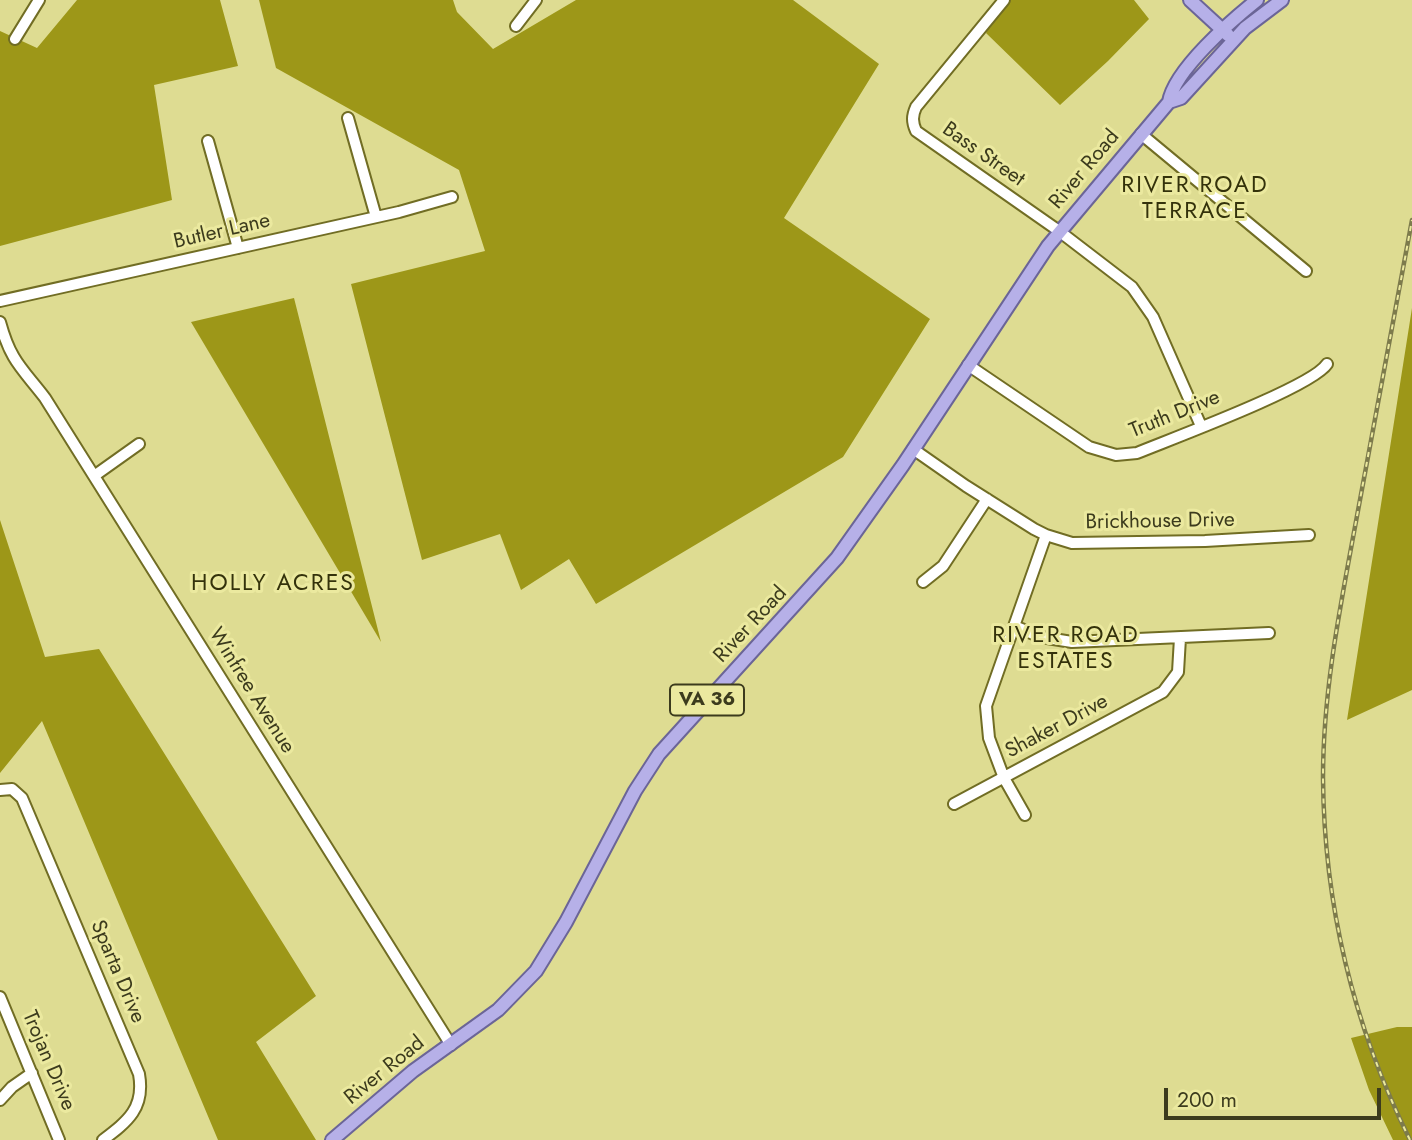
<!DOCTYPE html>
<style>
body{margin:0}
#map{position:relative;width:1412px;height:1140px;overflow:hidden;background:#dedc92;font-family:Jost,sans-serif}
canvas{display:block}
.scale{position:absolute;left:1164px;top:1088px;width:217px;height:32px;box-sizing:border-box;border:4px solid #3c3b1d;border-top:0;padding-left:9px;font-size:21px;line-height:24px;white-space:nowrap;color:#3c3b1d;-webkit-text-stroke:5px #ebe99f;paint-order:stroke}
</style>
<div id="map">
<canvas width="1412" height="1140"></canvas>
<div class="scale">200 m</div>
</div>
<script>
const context = document.querySelector('canvas').getContext('2d');
context.lineJoin = 'round';
function fillPath(path, color) { context.fillStyle = color; context.fill(path, 'evenodd'); }
function stroke(path, color, width, dash) { context.strokeStyle = color; context.lineWidth = width; context.lineCap = dash ? 'butt' : 'round'; context.setLineDash(dash || []); context.stroke(path); }
function write(font, color, halo, rows, align = 'center') {
  context.font = font + ' Jost,sans-serif'; context.lineWidth = 6; context.setLineDash([]); context.textBaseline = 'middle'; context.strokeStyle = halo; context.fillStyle = color; for (const [text, x, y, turn = 0] of rows) {
    context.save(); context.translate(x, y); context.rotate((+turn || 0) * Math.PI / 180); context.textAlign = isNaN(turn) ? turn : align; if (halo) context.strokeText(text, 0, 0); context.fillText(text, 0, 0); context.restore();
  }
}
const forest = new Path2D(`
 M 77,0 L 220,0 L 238,66 L 154,85 L 172,200 L 0,246 L 0,31 L 37,48 Z
 M 259,0 L 453,0 L 457,12 L 493,49 L 576,0 L 793,0 L 879,64 L 784,218 L 930,319 L 843,457 L 596,604 L 569,559 L 521,590 L 500,534 L 422,560 L 351,284 L 485,251 L 459,170 L 276,68 Z
 M 1003,0 L 1134,0 L 1149,19 L 1108,61 L 1060,105 L 986,33 Z
 M 294,298 L 381,642 L 191,322 Z
 M 1412,308 L 1412,690 L 1347,720 Z
 M 0,520 L 45,657 L 99,649 L 316,996 L 256,1042 L 316,1140 L 218,1140 L 42,721 L 0,773 Z
 M 1397,1027 L 1412,1027 L 1412,1140 L 1393,1140 L 1369,1090 L 1351,1038 Z`);
const minor = new Path2D(`
 M 1004,0 L 916,107 C 912,116 912,122 916,131 L 1059,231 L 1132,287 L 1153,317 L 1201,426
 M 516,26 L 536,0
 M 15,39 L 39,0
 M 348,118 L 376,217
 M 1141,134 L 1306,271
 M 208,141 L 238,248
 M 0,301 L 399,212 L 452,197
 M 0,322 C 11,362 22,368 45,398 L 451,1045
 M 968,365 L 1089,447 L 1116,455 L 1137,453 C 1171,439 1312,387 1327,364
 M 913,449 L 966,486 L 1034,529 L 1046,535 L 1072,543 L 1205,541 L 1309,535
 M 94,476 L 139,444
 M 923,582 L 943,566 L 987,499
 M 1014,626 L 1041,637 L 1072,642 L 1269,633
 M 0,790 L 12,789 L 22,798 L 139,1074 C 145,1108 128,1121 103,1140
 M 954,804 L 1163,692 L 1178,672 L 1180,638
 M 1025,815 L 1004,778 L 989,738 L 986,706 L 1046,535
 M 0,997 L 59,1140
 M 0,1100 L 12,1087 L 32,1073`);
const major = new Path2D(`
 M 1190,0 L 1228,35
 M 1169,102 L 1181,98 L 1245,28 L 1282,0
 M 332,1140 L 413,1071 L 498,1010 L 536,971 L 566,922 L 635,791 L 659,754 L 837,558 L 903,465 L 1048,246 L 1169,102 C 1174,70 1232,20 1257,0`);
const rail = new Path2D(`
 M 1410,1140 C 1354,1027 1324,904 1323,778 C 1323,689 1341,603 1357,516 C 1375,417 1394,319 1412,220`);
const shields = [
 [707,700,74]
];
const shieldNames = [
 ["VA 36",707,700]
];
const streetNames = [
 ["Bass Street",983,155,35],
 ["River Road",1085,170,-50],
 ["Butler Lane",222,232,-13],
 ["Truth Drive",1175,415,-22],
 ["Brickhouse Drive",1160,522,-1],
 ["River Road",751,625,-47],
 ["Winfree Avenue",251,691,58],
 ["Shaker Drive",1057,727,-28],
 ["Sparta Drive",117,972,67],
 ["Trojan Drive",48,1061,67],
 ["River Road",385,1071,-39]
];
const neighbourhoodNames = [
 ["RIVER ROAD",1195,186],
 ["TERRACE",1195,212],
 ["HOLLY ACRES",273,584],
 ["RIVER ROAD",1066,636],
 ["ESTATES",1066,662]
];
fillPath(forest, '#9d9718');
stroke(minor, '#716d24', 14);
stroke(major, '#6b6597', 16);
stroke(minor, '#fff', 10);
stroke(major, '#b6b0e8', 12);
stroke(rail, '#7d7b4c', 4.5);
stroke(rail, '#ebe99f', 2, [5]);
for (const [x, y, w] of shields) { const box = new Path2D(); box.roundRect(x - w / 2, y - 15.5, w, 31, 5); context.fillStyle = '#ebe99f'; context.fill(box); stroke(box, '#3c3b1d', 2); }
write('bold 19px', '#3c3b1d', null, shieldNames);
write('21px', '#3c3b1d', '#ebe99f', streetNames);
context.letterSpacing = '2px';
write('23px', '#34320b', '#ebe99f', neighbourhoodNames);
context.letterSpacing = '0px';
</script>
